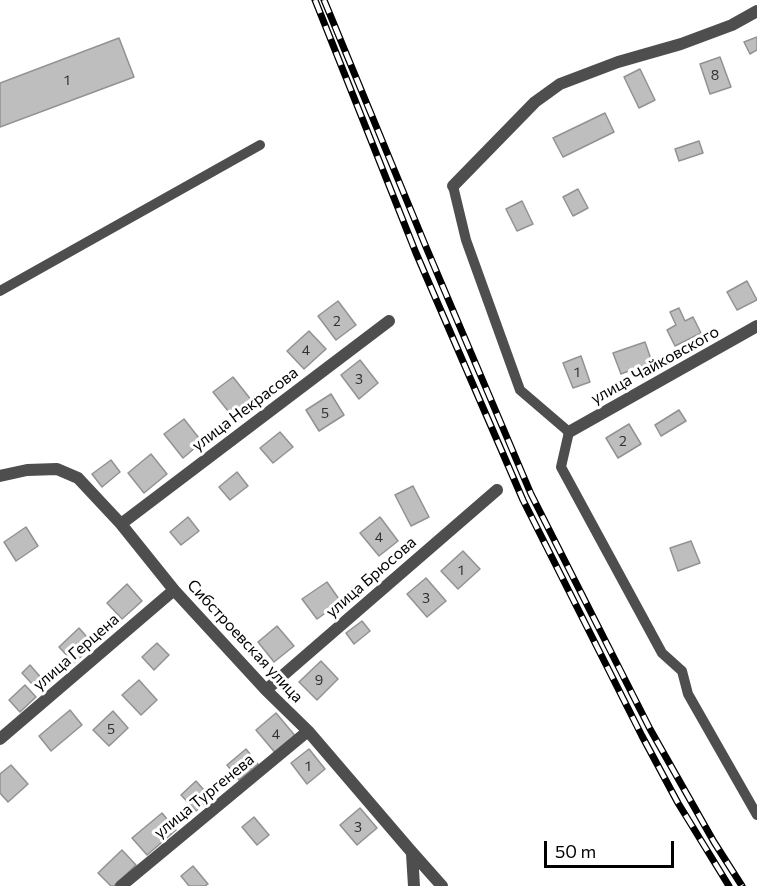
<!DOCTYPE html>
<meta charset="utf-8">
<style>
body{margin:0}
#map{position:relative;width:757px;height:886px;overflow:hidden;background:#fff;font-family:Commissioner,sans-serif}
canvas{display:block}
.scale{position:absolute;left:544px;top:841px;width:130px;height:27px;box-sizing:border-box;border:3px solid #000;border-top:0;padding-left:8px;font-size:18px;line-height:21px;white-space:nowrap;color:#000;-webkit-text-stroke:4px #fff;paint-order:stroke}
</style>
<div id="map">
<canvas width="757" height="886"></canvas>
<div class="scale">50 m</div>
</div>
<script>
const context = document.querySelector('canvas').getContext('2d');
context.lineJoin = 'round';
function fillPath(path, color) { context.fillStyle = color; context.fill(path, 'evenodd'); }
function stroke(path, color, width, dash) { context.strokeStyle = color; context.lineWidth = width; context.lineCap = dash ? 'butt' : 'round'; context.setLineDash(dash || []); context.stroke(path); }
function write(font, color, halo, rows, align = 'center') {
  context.font = font + ' Commissioner,sans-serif'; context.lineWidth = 6; context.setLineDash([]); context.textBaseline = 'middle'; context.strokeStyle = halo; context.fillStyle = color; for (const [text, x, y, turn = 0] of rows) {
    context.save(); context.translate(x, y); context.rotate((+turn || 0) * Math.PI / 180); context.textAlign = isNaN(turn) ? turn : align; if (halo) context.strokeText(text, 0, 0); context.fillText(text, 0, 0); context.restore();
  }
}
const building = new Path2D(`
 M 757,37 L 757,50 L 750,54 L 744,42 Z
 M 119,38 L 134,77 L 0,127 L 0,83 Z
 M 720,57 L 731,87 L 710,94 L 700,64 Z
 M 640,69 L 655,100 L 639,108 L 624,77 Z
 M 605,113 L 614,132 L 563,157 L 553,138 Z
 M 699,141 L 703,153 L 679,161 L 675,149 Z
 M 578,189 L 588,208 L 573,216 L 563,197 Z
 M 522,201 L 533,224 L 517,231 L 506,209 Z
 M 747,281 L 757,300 L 737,310 L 727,292 Z
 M 338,301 L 356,325 L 336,340 L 318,316 Z
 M 679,308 L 685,321 L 693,317 L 701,333 L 675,346 L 667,330 L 676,325 L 670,312 Z
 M 309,331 L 326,349 L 304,369 L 287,351 Z
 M 645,342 L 652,362 L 621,374 L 613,353 Z
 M 581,356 L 590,382 L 573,388 L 563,363 Z
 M 360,360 L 378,383 L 359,399 L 341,375 Z
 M 233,377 L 252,401 L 232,416 L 213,392 Z
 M 331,394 L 344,415 L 319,431 L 306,410 Z
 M 679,410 L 686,421 L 661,436 L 655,425 Z
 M 184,419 L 202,442 L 183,458 L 164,434 Z
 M 629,424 L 641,444 L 618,458 L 606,438 Z
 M 280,432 L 293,447 L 273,463 L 260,448 Z
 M 151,454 L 167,474 L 144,493 L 128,473 Z
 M 111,460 L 120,472 L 102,487 L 92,474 Z
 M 237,472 L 248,486 L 230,500 L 219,487 Z
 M 413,486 L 429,517 L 411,526 L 395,495 Z
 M 188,517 L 199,531 L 181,545 L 170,532 Z
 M 380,517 L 398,541 L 379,556 L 360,533 Z
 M 26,527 L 38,546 L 16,561 L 4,542 Z
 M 691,541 L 700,563 L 678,571 L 670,548 Z
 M 463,551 L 480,569 L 458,589 L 441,571 Z
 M 426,578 L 446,601 L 427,617 L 407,594 Z
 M 327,582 L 341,602 L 317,619 L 302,599 Z
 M 127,584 L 142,601 L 122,619 L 107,603 Z
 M 362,621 L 370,631 L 354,644 L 346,633 Z
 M 277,626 L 294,646 L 274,662 L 258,642 Z
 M 79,628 L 94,645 L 74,663 L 59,647 Z
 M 157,643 L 169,655 L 154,670 L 142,657 Z
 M 321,661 L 338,679 L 317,700 L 299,682 Z
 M 30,665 L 43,680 L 35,687 L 22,673 Z
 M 139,680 L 157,700 L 141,715 L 122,695 Z
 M 25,685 L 36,697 L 20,712 L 9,700 Z
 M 70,710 L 82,725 L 51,751 L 39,736 Z
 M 113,711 L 128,728 L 109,746 L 93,730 Z
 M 276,713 L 297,738 L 277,755 L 256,730 Z
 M 246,749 L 258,764 L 239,780 L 227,765 Z
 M 309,749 L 325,769 L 307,784 L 291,763 Z
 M 11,765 L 28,784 L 8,802 L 0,793 L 0,774 Z
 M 196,781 L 211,798 L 196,811 L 181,795 Z
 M 360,808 L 377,828 L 357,845 L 340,825 Z
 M 162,813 L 176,830 L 147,855 L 132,838 Z
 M 254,817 L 269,835 L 257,845 L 242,827 Z
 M 122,850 L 136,865 L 114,886 L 111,886 L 98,873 Z
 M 193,866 L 208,884 L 205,886 L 189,886 L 181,876 Z`);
const lane = new Path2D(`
 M 453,186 L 466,240 L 520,390 L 569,432 L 561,467 L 662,653 L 682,671 L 688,694 L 757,815
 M 0,291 L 260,145`);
const street = new Path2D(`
 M 453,186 L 535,102 L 560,84 L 618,62 L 681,44 L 732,25 L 757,11
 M 569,432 L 757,326
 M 0,476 L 27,470 L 57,469 L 78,478 L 121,524 L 174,590 L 266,690 L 308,731 L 410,850 L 442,886
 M 121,524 L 389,321
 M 266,690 L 497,490
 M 0,739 L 174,590
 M 412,854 L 414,886
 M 121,886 L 308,731`);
const rail = new Path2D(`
 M 315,0 L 416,253 L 523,500 L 642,736 L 678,803 L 729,886
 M 324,0 L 426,247 L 531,494 L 650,729 L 714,842 L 742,886`);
const numberNames = [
 ["8",715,75],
 ["1",67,80],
 ["2",337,321],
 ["4",306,350],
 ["1",577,372],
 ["3",359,379],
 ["5",325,413],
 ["2",623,441],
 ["4",379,537],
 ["1",461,570],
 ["3",426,598],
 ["9",319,680],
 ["5",111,729],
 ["4",276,734],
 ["1",308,766],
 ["3",358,827]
];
const streetNames = [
 ["улица Чайковского",655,365,-29],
 ["улица Некрасова",245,409,-37],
 ["улица Брюсова",371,577,-41],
 ["Сибстроевская улица",245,641,47],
 ["улица Герцена",76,652,-41],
 ["улица Тургенева",204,796,-39]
];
fillPath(building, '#bebebe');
stroke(building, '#929292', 1.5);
stroke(lane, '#4e4e4e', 10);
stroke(street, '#4e4e4e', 12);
stroke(rail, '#000', 7);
stroke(rail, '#fff', 4.5, [14]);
write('14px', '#303030', null, numberNames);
write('16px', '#000', '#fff', streetNames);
</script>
